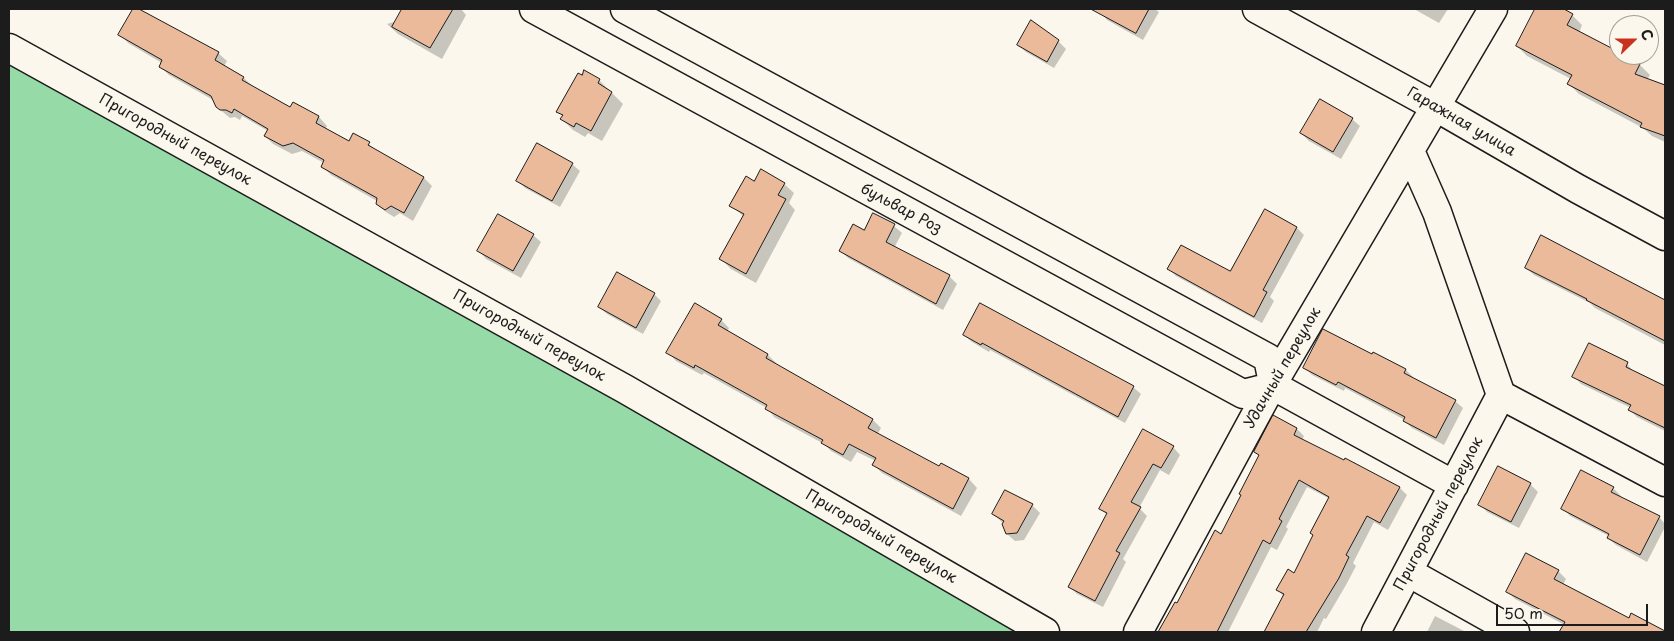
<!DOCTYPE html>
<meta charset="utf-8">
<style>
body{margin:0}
#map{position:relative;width:1674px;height:641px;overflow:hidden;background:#fbf7ec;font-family:"Playpen Sans",sans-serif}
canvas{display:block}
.frame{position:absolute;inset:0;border:10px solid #1c1c1c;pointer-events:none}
.north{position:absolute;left:1609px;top:15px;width:50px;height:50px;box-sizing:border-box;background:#fbf7ec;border:1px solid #a29f99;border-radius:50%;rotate:68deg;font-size:14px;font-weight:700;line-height:20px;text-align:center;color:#1c1c1c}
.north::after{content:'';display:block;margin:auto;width:18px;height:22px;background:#c8321e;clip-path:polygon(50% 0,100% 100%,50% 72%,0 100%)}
.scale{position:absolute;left:1496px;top:604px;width:152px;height:22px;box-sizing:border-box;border:2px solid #1c1c1c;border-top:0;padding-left:6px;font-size:15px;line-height:18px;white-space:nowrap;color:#1c1c1c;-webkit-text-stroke:4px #fbf7ec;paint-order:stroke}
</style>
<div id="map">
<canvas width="1674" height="641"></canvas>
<div class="frame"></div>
<div class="north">С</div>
<div class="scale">50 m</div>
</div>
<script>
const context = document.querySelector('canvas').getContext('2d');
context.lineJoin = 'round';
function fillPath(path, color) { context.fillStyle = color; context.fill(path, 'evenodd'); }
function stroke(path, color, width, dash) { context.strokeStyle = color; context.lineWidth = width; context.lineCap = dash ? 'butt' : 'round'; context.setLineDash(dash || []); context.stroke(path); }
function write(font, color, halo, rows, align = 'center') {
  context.font = font + ' "Playpen Sans",sans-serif'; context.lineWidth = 4; context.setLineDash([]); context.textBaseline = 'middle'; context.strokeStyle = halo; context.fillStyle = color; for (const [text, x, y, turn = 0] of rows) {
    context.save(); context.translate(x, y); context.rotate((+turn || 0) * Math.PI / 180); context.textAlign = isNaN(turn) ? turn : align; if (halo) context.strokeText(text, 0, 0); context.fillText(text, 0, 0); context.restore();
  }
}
const green = new Path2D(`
 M 9,54 L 1041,632 L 9,632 Z`);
const shadow = new Path2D(`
 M 134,9 L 218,53 L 227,61 L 224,66 L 244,78 L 252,86 L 291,108 L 294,103 L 319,117 L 327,126 L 325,130 L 349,143 L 369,144 L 377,152 L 424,178 L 432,186 L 413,221 L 400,213 L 394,217 L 386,212 L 377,204 L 377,201 L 331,175 L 322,166 L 324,163 L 302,151 L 292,154 L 273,144 L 265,136 L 268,131 L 242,116 L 240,120 L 235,117 L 230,118 L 217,107 L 213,100 L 169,75 L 160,66 L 162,63 L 128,43 L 120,34 Z
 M 439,9 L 461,9 L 466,15 L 442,59 L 398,34 L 387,24 Z
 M 1102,9 L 1155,9 L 1159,12 L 1143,40 L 1107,20 L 1100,12 Z
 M 1414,9 L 1448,9 L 1439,23 Z
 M 1536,9 L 1561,9 L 1572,15 L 1582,25 L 1579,33 L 1640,65 L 1650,75 L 1647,80 L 1665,87 L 1665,142 L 1652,136 L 1643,128 L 1579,94 L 1569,84 L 1571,79 L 1527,56 L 1517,46 Z
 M 1058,41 L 1066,49 L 1054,68 L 1026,52 L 1018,45 Z
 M 599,80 L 623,104 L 602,141 L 588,133 L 585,137 L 573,130 L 562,119 L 563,117 L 558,111 Z
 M 1352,119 L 1360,126 L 1341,159 L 1309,141 L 1301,133 Z
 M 572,164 L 580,171 L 560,207 L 525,188 L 518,180 Z
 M 755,183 L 784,184 L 794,193 L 789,203 L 795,210 L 756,283 L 731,269 L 721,259 L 744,217 L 731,205 Z
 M 1265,211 L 1297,228 L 1304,235 L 1270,297 L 1274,301 L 1262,323 L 1176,276 L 1169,269 L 1230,273 Z
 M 894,226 L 902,233 L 894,248 L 949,276 L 957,284 L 943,310 L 848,258 L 841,251 Z
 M 533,235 L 541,242 L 521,278 L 486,259 L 479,251 Z
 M 1526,268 L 1643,291 L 1665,302 L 1665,345 L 1595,308 L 1590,303 L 1534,275 Z
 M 654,294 L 661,301 L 643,334 L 607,314 L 599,307 Z
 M 721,320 L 729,328 L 727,332 L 768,355 L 776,363 L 775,365 L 873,420 L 881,428 L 877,435 L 939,468 L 941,465 L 969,479 L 977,488 L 961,516 L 882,473 L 874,465 L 876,461 L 857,452 L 851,462 L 831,451 L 824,444 L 774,417 L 767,408 L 704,373 L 702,375 L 676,361 L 668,352 Z
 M 964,335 L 1133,387 L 1141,394 L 1125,423 L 990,350 L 989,352 L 972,342 Z
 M 1372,356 L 1406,370 L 1413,377 L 1412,379 L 1455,401 L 1463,408 L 1444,445 L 1412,428 L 1404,421 L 1405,420 L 1345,388 L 1344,391 L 1312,375 L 1304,367 Z
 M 1627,364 L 1634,372 L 1665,388 L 1665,431 L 1637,417 L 1630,410 L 1631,408 L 1581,384 L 1574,376 Z
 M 1297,429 L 1304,436 L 1302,440 L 1400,488 L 1407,495 L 1388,530 L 1374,522 L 1353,563 L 1356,566 L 1346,585 L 1326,619 L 1324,618 L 1317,632 L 1265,632 L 1284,597 L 1278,590 L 1295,574 L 1314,535 L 1330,499 L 1307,487 L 1286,527 L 1288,529 L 1277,550 L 1271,547 L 1228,632 L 1160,632 L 1176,604 L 1178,605 L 1221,535 L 1242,496 L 1260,456 L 1255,452 Z
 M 1144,431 L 1173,447 L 1180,455 L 1169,475 L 1160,470 L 1139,508 L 1147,516 L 1123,559 L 1126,562 L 1103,607 L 1077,594 L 1070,587 L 1107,515 L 1101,509 Z
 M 1499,468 L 1530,484 L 1538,492 L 1519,528 L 1487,512 L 1480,504 Z
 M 1613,488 L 1621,496 L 1620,497 L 1659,517 L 1665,524 L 1665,527 L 1647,562 L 1616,545 L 1608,538 L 1609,536 L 1570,516 L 1563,508 Z
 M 1006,491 L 1032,505 L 1040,513 L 1024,540 L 1015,541 L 1007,534 L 1004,524 L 993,514 Z
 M 1558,571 L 1566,579 L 1563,585 L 1629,620 L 1665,632 L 1563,632 L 1561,631 L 1565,625 L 1515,599 L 1508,592 Z
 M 1435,616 L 1466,632 L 1427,632 Z`);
const building = new Path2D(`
 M 133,9 L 139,9 L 219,52 L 215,60 L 244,77 L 242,80 L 290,107 L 293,102 L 319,116 L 316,123 L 349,141 L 353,133 L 370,142 L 368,145 L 424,177 L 404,213 L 391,206 L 385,210 L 376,204 L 377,198 L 321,167 L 324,160 L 293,143 L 283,146 L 264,136 L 268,129 L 234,109 L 232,113 L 226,110 L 220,110 L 216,107 L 211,96 L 159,67 L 162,60 L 118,35 Z
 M 402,9 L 453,9 L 430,48 L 392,27 Z
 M 1091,9 L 1149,9 L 1136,33 Z
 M 1535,9 L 1564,9 L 1573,14 L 1567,25 L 1619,52 L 1619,55 L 1624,55 L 1640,64 L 1635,74 L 1665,85 L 1665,136 L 1640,127 L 1642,123 L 1567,84 L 1572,75 L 1516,46 Z
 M 1031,20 L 1059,40 L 1047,62 L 1017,45 Z
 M 584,70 L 600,79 L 598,83 L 612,92 L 591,131 L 576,123 L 574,127 L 560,119 L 563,115 L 556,112 L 578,73 L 582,75 Z
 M 1320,99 L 1353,118 L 1333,152 L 1300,133 Z
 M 537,143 L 573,163 L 552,201 L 516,181 Z
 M 761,169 L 785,183 L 778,195 L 786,199 L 746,274 L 719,259 L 744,214 L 729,206 L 746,176 L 754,181 Z
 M 1265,209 L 1297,227 L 1263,290 L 1267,292 L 1254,317 L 1167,269 L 1181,245 L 1230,271 Z
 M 873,213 L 895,224 L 886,242 L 950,275 L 936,304 L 839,251 L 853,224 L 864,230 Z
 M 498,214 L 534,234 L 513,271 L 477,251 Z
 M 1541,235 L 1665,300 L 1665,341 L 1586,300 L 1587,299 L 1525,268 Z
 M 617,272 L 655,293 L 636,328 L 598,307 Z
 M 695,303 L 722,319 L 718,325 L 768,354 L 766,358 L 873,419 L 868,428 L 939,466 L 941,463 L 969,478 L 953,509 L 872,465 L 876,458 L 849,444 L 843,455 L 821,443 L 823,440 L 765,409 L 767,405 L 695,365 L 694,368 L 666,353 Z
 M 980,303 L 1134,386 L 1118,417 L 982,343 L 981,345 L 963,335 Z
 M 1323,329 L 1372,354 L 1373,352 L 1406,369 L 1404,373 L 1456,400 L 1436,438 L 1403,421 L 1405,417 L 1338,382 L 1336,385 L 1303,368 Z
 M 1589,343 L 1628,362 L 1626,367 L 1665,386 L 1665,428 L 1628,410 L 1631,405 L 1572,377 Z
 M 1273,415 L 1297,428 L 1294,435 L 1344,460 L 1345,458 L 1400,487 L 1380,523 L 1367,516 L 1346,555 L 1349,557 L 1339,578 L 1306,632 L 1264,632 L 1284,594 L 1276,590 L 1288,569 L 1294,573 L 1313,535 L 1310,533 L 1329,497 L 1299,480 L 1279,519 L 1282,521 L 1270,544 L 1263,540 L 1217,632 L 1158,632 L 1175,602 L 1177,603 L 1215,530 L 1221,534 L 1241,495 L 1239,494 L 1259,455 L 1254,452 Z
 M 1143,429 L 1174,446 L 1161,468 L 1153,464 L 1131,502 L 1141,507 L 1116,551 L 1120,553 L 1095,601 L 1068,587 L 1107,513 L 1099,509 Z
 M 1498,466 L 1531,483 L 1511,522 L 1478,505 Z
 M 1581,470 L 1614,487 L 1611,492 L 1660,516 L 1640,555 L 1607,538 L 1609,534 L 1561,509 Z
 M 1005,490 L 1033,504 L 1017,533 L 1006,534 L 1002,524 L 1004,521 L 992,514 Z
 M 1526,553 L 1559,570 L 1554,579 L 1629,618 L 1631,613 L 1665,631 L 1665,632 L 1559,632 L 1565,622 L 1506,592 Z`);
const minor = new Path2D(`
 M 534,9 L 1243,394 L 1271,387
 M 625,9 L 1268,358 L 1273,383
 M 1257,9 L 1436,107 L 1578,189 L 1665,236
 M 9,48 L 625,389 L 1045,632
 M 1410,151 L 1437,212 L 1501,395 L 1665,482
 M 1272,385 L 1454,485
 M 1408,572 L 1515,632
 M 1138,632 L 1273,383 L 1493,9
 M 1376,632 L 1501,395`);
const streetNames = [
 ["Гаражная улица",1461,122,30],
 ["Пригородный переулок",175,140,29],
 ["бульвар Роз",901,209,28],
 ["Пригородный переулок",529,336,29],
 ["Удачный переулок",1283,368,-60],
 ["Пригородный переулок",1439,514,-62],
 ["Пригородный переулок",881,537,30]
];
fillPath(green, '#96daa7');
fillPath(shadow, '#0003');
fillPath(building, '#eaba9a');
stroke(building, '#1c1c1c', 1);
stroke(minor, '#1c1c1c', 31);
stroke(minor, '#fbf7ec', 28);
write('15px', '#1c1c1c', '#fbf7ec', streetNames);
</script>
